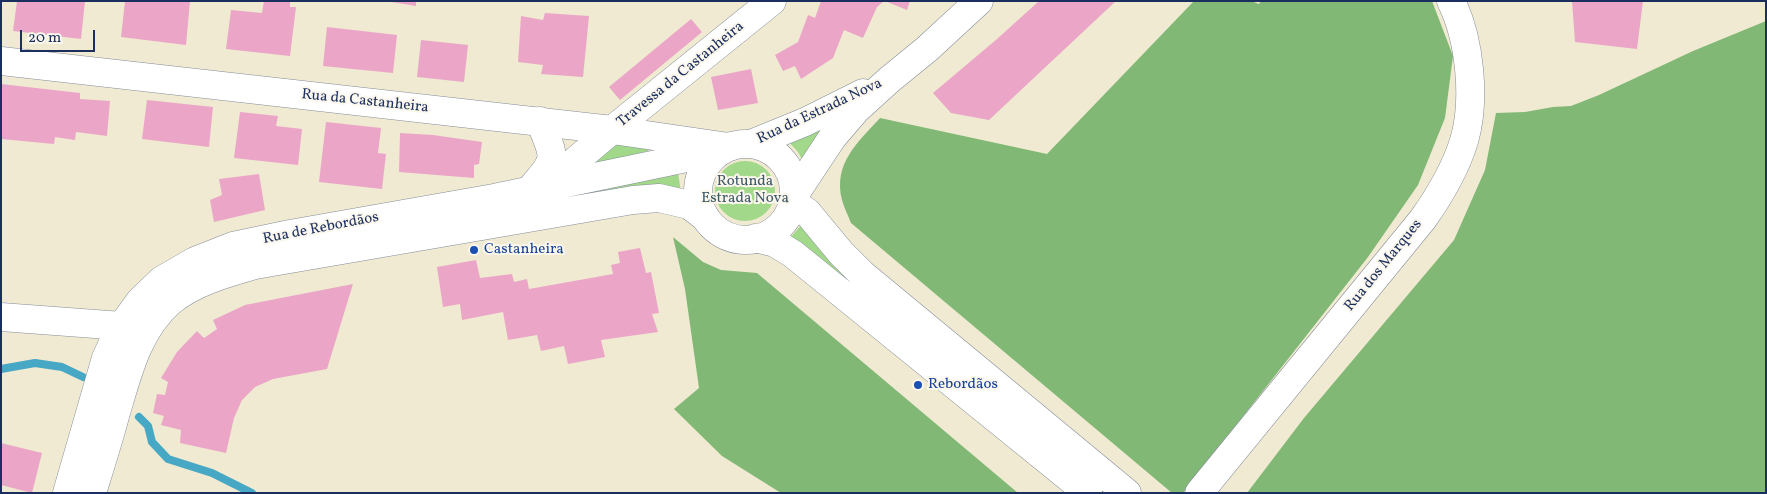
<!DOCTYPE html>
<meta charset="utf-8">
<style>
body{margin:0}
#map{position:relative;width:1767px;height:494px;overflow:hidden;background:#efead1;font-family:Vollkorn,serif}
canvas{display:block}
.frame{position:absolute;inset:0;border:2px solid #1b2f5e;pointer-events:none}
.scale{position:absolute;left:20px;top:30px;width:75px;height:22px;box-sizing:border-box;border:2px solid #1b2f5e;border-top:0;padding-left:6px;font-size:15px;line-height:18px;white-space:nowrap;color:#1b2f5e;-webkit-text-stroke:4px #fbf7ec;paint-order:stroke}
</style>
<div id="map">
<canvas width="1767" height="494"></canvas>
<div class="frame"></div>
<div class="scale">20 m</div>
</div>
<script>
const context = document.querySelector('canvas').getContext('2d');
context.lineJoin = 'round';
function fillPath(path, color) { context.fillStyle = color; context.fill(path, 'evenodd'); }
function stroke(path, color, width, dash) { context.strokeStyle = color; context.lineWidth = width; context.lineCap = dash ? 'butt' : 'round'; context.setLineDash(dash || []); context.stroke(path); }
function write(font, color, halo, rows, align = 'center') {
  context.font = font + ' Vollkorn,serif'; context.lineWidth = 4; context.setLineDash([]); context.textBaseline = 'middle'; context.strokeStyle = halo; context.fillStyle = color; for (const [text, x, y, turn = 0] of rows) {
    context.save(); context.translate(x, y); context.rotate((+turn || 0) * Math.PI / 180); context.textAlign = isNaN(turn) ? turn : align; if (halo) context.strokeText(text, 0, 0); context.fillText(text, 0, 0); context.restore();
  }
}
const green = new Path2D(`
 M 829,121 L 805,165 L 798,152 L 788,141 Z
 M 605,143 L 647,147 L 650,149 L 648,151 L 591,166 Z
 M715 191a30 30 0 1 1 60 0a30 30 0 1 1-60 0Z
 M 678,173 L 681,192 L 516,205 Z
 M 803,223 L 860,289 L 789,239 Z`);
const forest = new Path2D(`
 M 1194,1 L 1251,1 L 1259,4 L 1261,1 L 1432,1 L 1453,56 L 1445,118 L 1418,185 L 1368,257 L 1183,493 L 1172,493 L 851,223 C 848,215 844,208 842,200 C 833,164 857,143 880,118 L 1047,154 Z
 M 1766,21 L 1766,493 L 1247,493 L 1304,418 L 1454,240 L 1485,170 L 1496,113 L 1525,112 L 1553,107 L 1571,106 L 1599,95 L 1693,51 Z
 M 673,237 L 703,262 L 721,270 L 757,273 L 1018,493 L 781,493 L 722,456 L 674,409 L 699,388 L 685,289 Z`);
const stream = new Path2D(`
 M 1,369 L 35,363 L 62,367 L 83,377
 M 139,417 L 148,426 L 152,442 L 168,459 L 212,473 L 252,493`);
const building = new Path2D(`
 M 17,1 L 85,1 L 81,39 L 13,31 Z
 M 125,1 L 190,1 L 186,45 L 121,37 Z
 M 264,1 L 290,1 L 290,7 L 296,7 L 290,56 L 226,49 L 231,10 L 262,13 Z
 M 385,1 L 416,1 L 416,6 Z
 M 821,1 L 884,1 L 877,7 L 863,38 L 844,30 L 833,58 L 801,79 L 795,66 L 783,71 L 775,55 L 798,42 L 808,15 L 815,18 Z
 M 885,1 L 910,1 L 907,10 Z
 M 1039,1 L 1116,1 L 989,120 L 951,113 L 933,93 L 997,39 Z
 M 1572,1 L 1643,1 L 1637,49 L 1575,42 Z
 M 545,13 L 589,16 L 583,77 L 541,74 L 543,65 L 518,62 L 521,16 L 543,20 Z
 M 691,19 L 702,32 L 620,100 L 609,87 Z
 M 327,27 L 397,35 L 393,73 L 323,66 Z
 M 421,40 L 468,45 L 464,82 L 417,77 Z
 M 751,69 L 758,103 L 718,110 L 711,77 Z
 M 1,84 L 80,93 L 80,99 L 110,101 L 107,136 L 76,132 L 75,140 L 55,137 L 54,144 L 1,139 Z
 M 147,100 L 213,107 L 209,147 L 142,139 Z
 M 240,112 L 278,116 L 276,126 L 302,129 L 298,165 L 234,158 Z
 M 326,122 L 381,128 L 378,153 L 386,154 L 382,189 L 319,182 Z
 M 400,133 L 433,135 L 482,142 L 479,164 L 474,165 L 474,178 L 399,172 Z
 M 259,174 L 265,210 L 214,222 L 210,200 L 222,195 L 219,179 Z
 M 640,248 L 646,273 L 651,272 L 659,313 L 652,314 L 658,332 L 601,340 L 605,357 L 568,364 L 564,346 L 541,351 L 537,335 L 508,340 L 503,312 L 462,320 L 460,304 L 443,307 L 437,267 L 476,260 L 480,278 L 512,274 L 514,282 L 527,279 L 529,289 L 613,274 L 611,265 L 620,263 L 618,252 Z
 M 353,284 L 327,369 L 273,379 L 255,387 L 242,400 L 234,418 L 226,453 L 180,443 L 181,430 L 161,425 L 164,416 L 153,413 L 157,394 L 165,395 L 168,382 L 161,378 L 177,352 L 197,331 L 204,338 L 217,329 L 213,320 L 245,305 Z
 M 1,443 L 42,453 L 32,493 L 1,485 Z`);
const minor = new Path2D(`
 M 533,186 C 560,156 553,156 540,121
 M 543,188 L 612,130 L 772,1
 M 1,317 L 122,326
 M 1199,493 L 1423,219 C 1440,195 1455,170 1464,141 C 1476,100 1470,39 1451,1`);
const tertiary = new Path2D(`
 M 1,61 L 612,130 L 729,147
 M 751,144 L 805,122 L 863,93
 M 795,194 L 832,138 L 856,110 L 889,80 L 927,49 L 979,1`);
const secondary = new Path2D(`
 M698 192a48 48 0 1 1 96 0a48 48 0 1 1-96 0Z
 M 792,202 L 807,212 L 841,253 L 862,274 L 1127,493
 M 755,238 L 775,243 L 793,254 L 1088,493
 M 67,493 L 106,358 L 119,330 L 140,301 L 162,280 L 195,261 L 233,246 L 290,234 L 494,198 L 720,151
 M 92,493 C 100,467 108,442 115,416 C 127,376 137,330 171,301 C 194,282 227,273 255,265 L 633,200 L 659,198 L 689,205 L 706,218`);
const markers = [
 [474,250,5,"#1a4fb4"],
 [918,385,5,"#1a4fb4"]
];
const streetNames = [
 ["Travessa da Castanheira",681,75,-39],
 ["Rua da Castanheira",365,102,6],
 ["Rua da Estrada Nova",820,112,-25],
 ["Rua de Rebordãos",321,229,-11],
 ["Rua dos Marques",1384,266,-51]
];
const parkNames = [
 ["Rotunda",745,182],
 ["Estrada Nova",745,199]
];
const transitNames = [
 ["Castanheira",484,250],
 ["Rebordãos",928,385]
];
fillPath(green, '#a2d88a');
fillPath(forest, '#81b876');
stroke(stream, '#46a8c5', 8);
fillPath(building, '#eba6c7');
stroke(minor, '#858c98', 29);
stroke(tertiary, '#858c98', 29);
stroke(secondary, '#858c98', 29);
stroke(minor, '#fff', 28);
stroke(tertiary, '#fff', 28);
stroke(secondary, '#fff', 28);
for (const [x, y, r, color] of markers) { const dot = new Path2D(); dot.arc(x, y, r, 0, 2 * Math.PI); context.fillStyle = color; context.fill(dot); stroke(dot, '#fbf7ec', 2); }
write('15px', '#1b2f5e', '#fbf7ec', streetNames);
write('15px', '#3d5969', '#fbf7ec', parkNames);
write('15px', '#164399', '#fbf7ec', transitNames, 'left');
</script>
